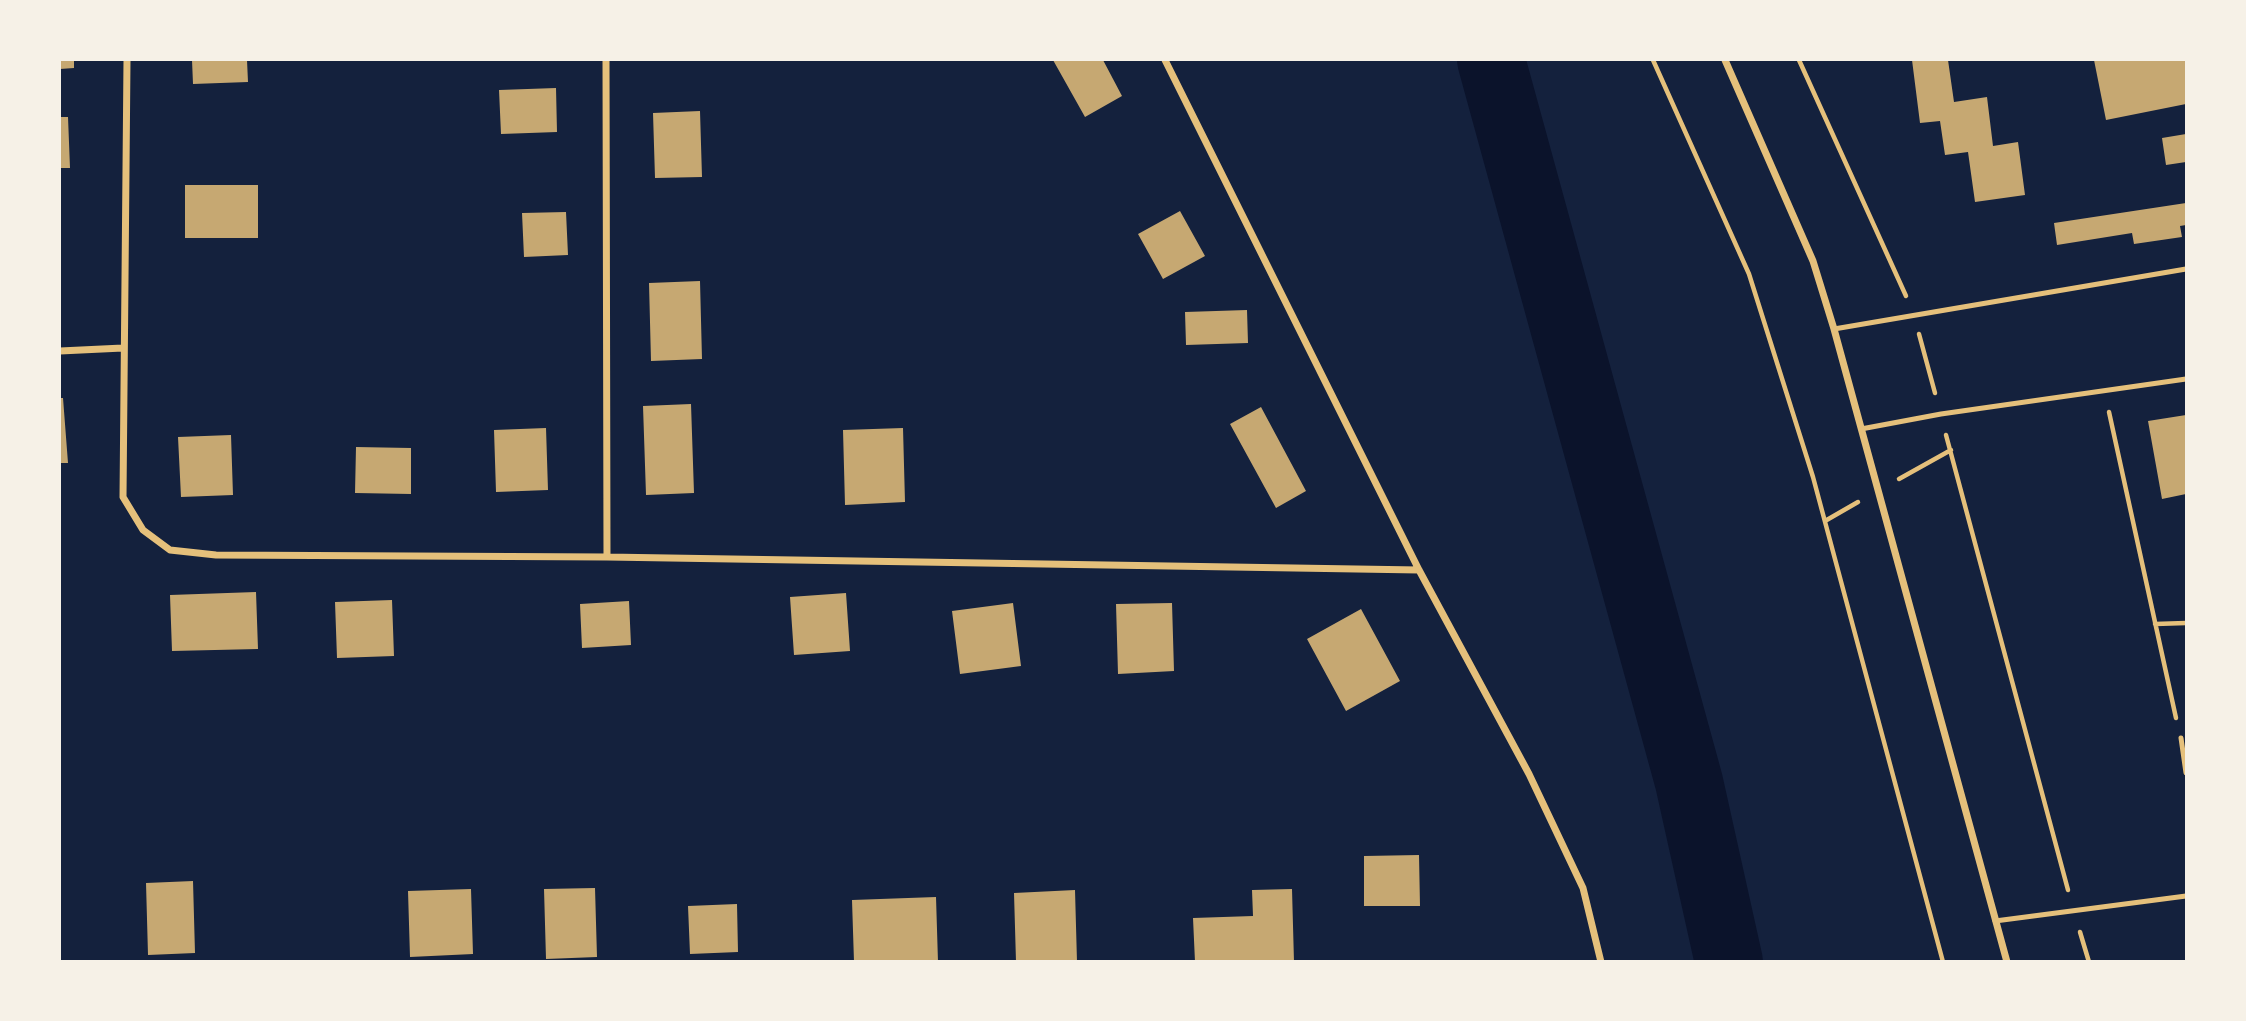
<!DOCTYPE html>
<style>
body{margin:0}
#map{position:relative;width:2246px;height:1021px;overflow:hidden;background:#14213d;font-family:Rubik,sans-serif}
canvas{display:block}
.frame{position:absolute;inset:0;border:61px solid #f6f1e7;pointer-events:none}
</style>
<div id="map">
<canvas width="2246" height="1021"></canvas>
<div class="frame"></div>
</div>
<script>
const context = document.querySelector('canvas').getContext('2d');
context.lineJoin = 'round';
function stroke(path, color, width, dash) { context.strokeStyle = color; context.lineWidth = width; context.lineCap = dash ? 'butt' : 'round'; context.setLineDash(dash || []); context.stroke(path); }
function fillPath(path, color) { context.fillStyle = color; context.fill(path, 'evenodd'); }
const river = new Path2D(`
 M 1491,60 L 1689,782 L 1729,962`);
const building = new Path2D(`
 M 60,60 L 74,60 L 74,68 L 60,69 Z
 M 192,60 L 247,60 L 248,82 L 193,84 Z
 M 1053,60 L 1103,60 L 1122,96 L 1085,117 Z
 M 1912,60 L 1948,60 L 1954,102 L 1987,97 L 1993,146 L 2018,142 L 2025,195 L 1975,202 L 1968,152 L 1945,155 L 1940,121 L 1920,123 Z
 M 2094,60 L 2186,60 L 2186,104 L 2106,120 Z
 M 556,88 L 557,132 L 501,134 L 499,90 Z
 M 700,111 L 702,177 L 655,178 L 653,113 Z
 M 60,117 L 68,117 L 70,168 L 60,168 Z
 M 2186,134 L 2186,162 L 2166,165 L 2162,138 Z
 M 185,185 L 258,185 L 258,238 L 185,238 Z
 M 2186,203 L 2186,225 L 2180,226 L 2182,237 L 2134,244 L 2132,233 L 2057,245 L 2054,223 Z
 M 1180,211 L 1205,256 L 1163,279 L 1138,234 Z
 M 566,212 L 568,255 L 524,257 L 522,213 Z
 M 700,281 L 702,359 L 651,361 L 649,283 Z
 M 1247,310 L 1248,343 L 1186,345 L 1185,312 Z
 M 60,398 L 63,398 L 68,463 L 60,463 Z
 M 691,404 L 694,493 L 646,495 L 643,406 Z
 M 1261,407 L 1306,491 L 1276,508 L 1230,424 Z
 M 2186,415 L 2186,494 L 2162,499 L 2148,421 Z
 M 546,428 L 548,490 L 496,492 L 494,430 Z
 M 903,428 L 905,502 L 845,505 L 843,430 Z
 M 231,435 L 233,495 L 181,497 L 178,437 Z
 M 356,447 L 411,448 L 411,494 L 355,493 Z
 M 256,592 L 258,649 L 172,651 L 170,595 Z
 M 846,593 L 850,651 L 794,655 L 790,597 Z
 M 392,600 L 394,656 L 337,658 L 335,602 Z
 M 629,601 L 631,645 L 582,648 L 580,604 Z
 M 1013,603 L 1021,666 L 960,674 L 952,611 Z
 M 1172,603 L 1174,671 L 1118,674 L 1116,604 Z
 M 1361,609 L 1400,681 L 1346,711 L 1307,639 Z
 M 1419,855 L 1420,906 L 1364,906 L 1364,856 Z
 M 193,881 L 195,953 L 148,955 L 146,883 Z
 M 595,888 L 597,957 L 546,959 L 544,889 Z
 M 471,889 L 473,954 L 410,957 L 408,891 Z
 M 1292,889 L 1294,962 L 1195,962 L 1193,918 L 1253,916 L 1252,890 Z
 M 1075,890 L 1077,962 L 1016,962 L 1014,893 Z
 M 936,897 L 938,962 L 854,962 L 852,900 Z
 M 737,904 L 738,952 L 690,954 L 688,906 Z`);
const path = new Path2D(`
 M 1653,60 L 1749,274 L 1813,477 L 1943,962
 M 1799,60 L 1906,296
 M 1919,334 L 1935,393
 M 2109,412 L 2176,718
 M 1946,435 L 2068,890
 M 1899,479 L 1951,450
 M 1825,521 L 1858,502
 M 2155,624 L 2186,623
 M 2080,932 L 2089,962`);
const service = new Path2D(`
 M 1834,329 L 2186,269
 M 1861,429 L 1941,414 L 2186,379
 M 2181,738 L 2186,773
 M 1995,921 L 2186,896`);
const minor = new Path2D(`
 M 127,60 L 123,497 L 143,530 L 170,550 L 216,555 L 607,557 L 1419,570
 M 606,60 L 607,557
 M 1165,60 L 1419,570 L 1529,774 L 1583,888 L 1601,962
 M 1725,60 L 1813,261 L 1834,329 L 2007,962
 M 60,351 L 123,348`);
stroke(river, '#0b132b', 68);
fillPath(building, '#c6a872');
stroke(path, '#e5c07b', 4.5);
stroke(service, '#e5c07b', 5);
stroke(minor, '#e5c07b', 7);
</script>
